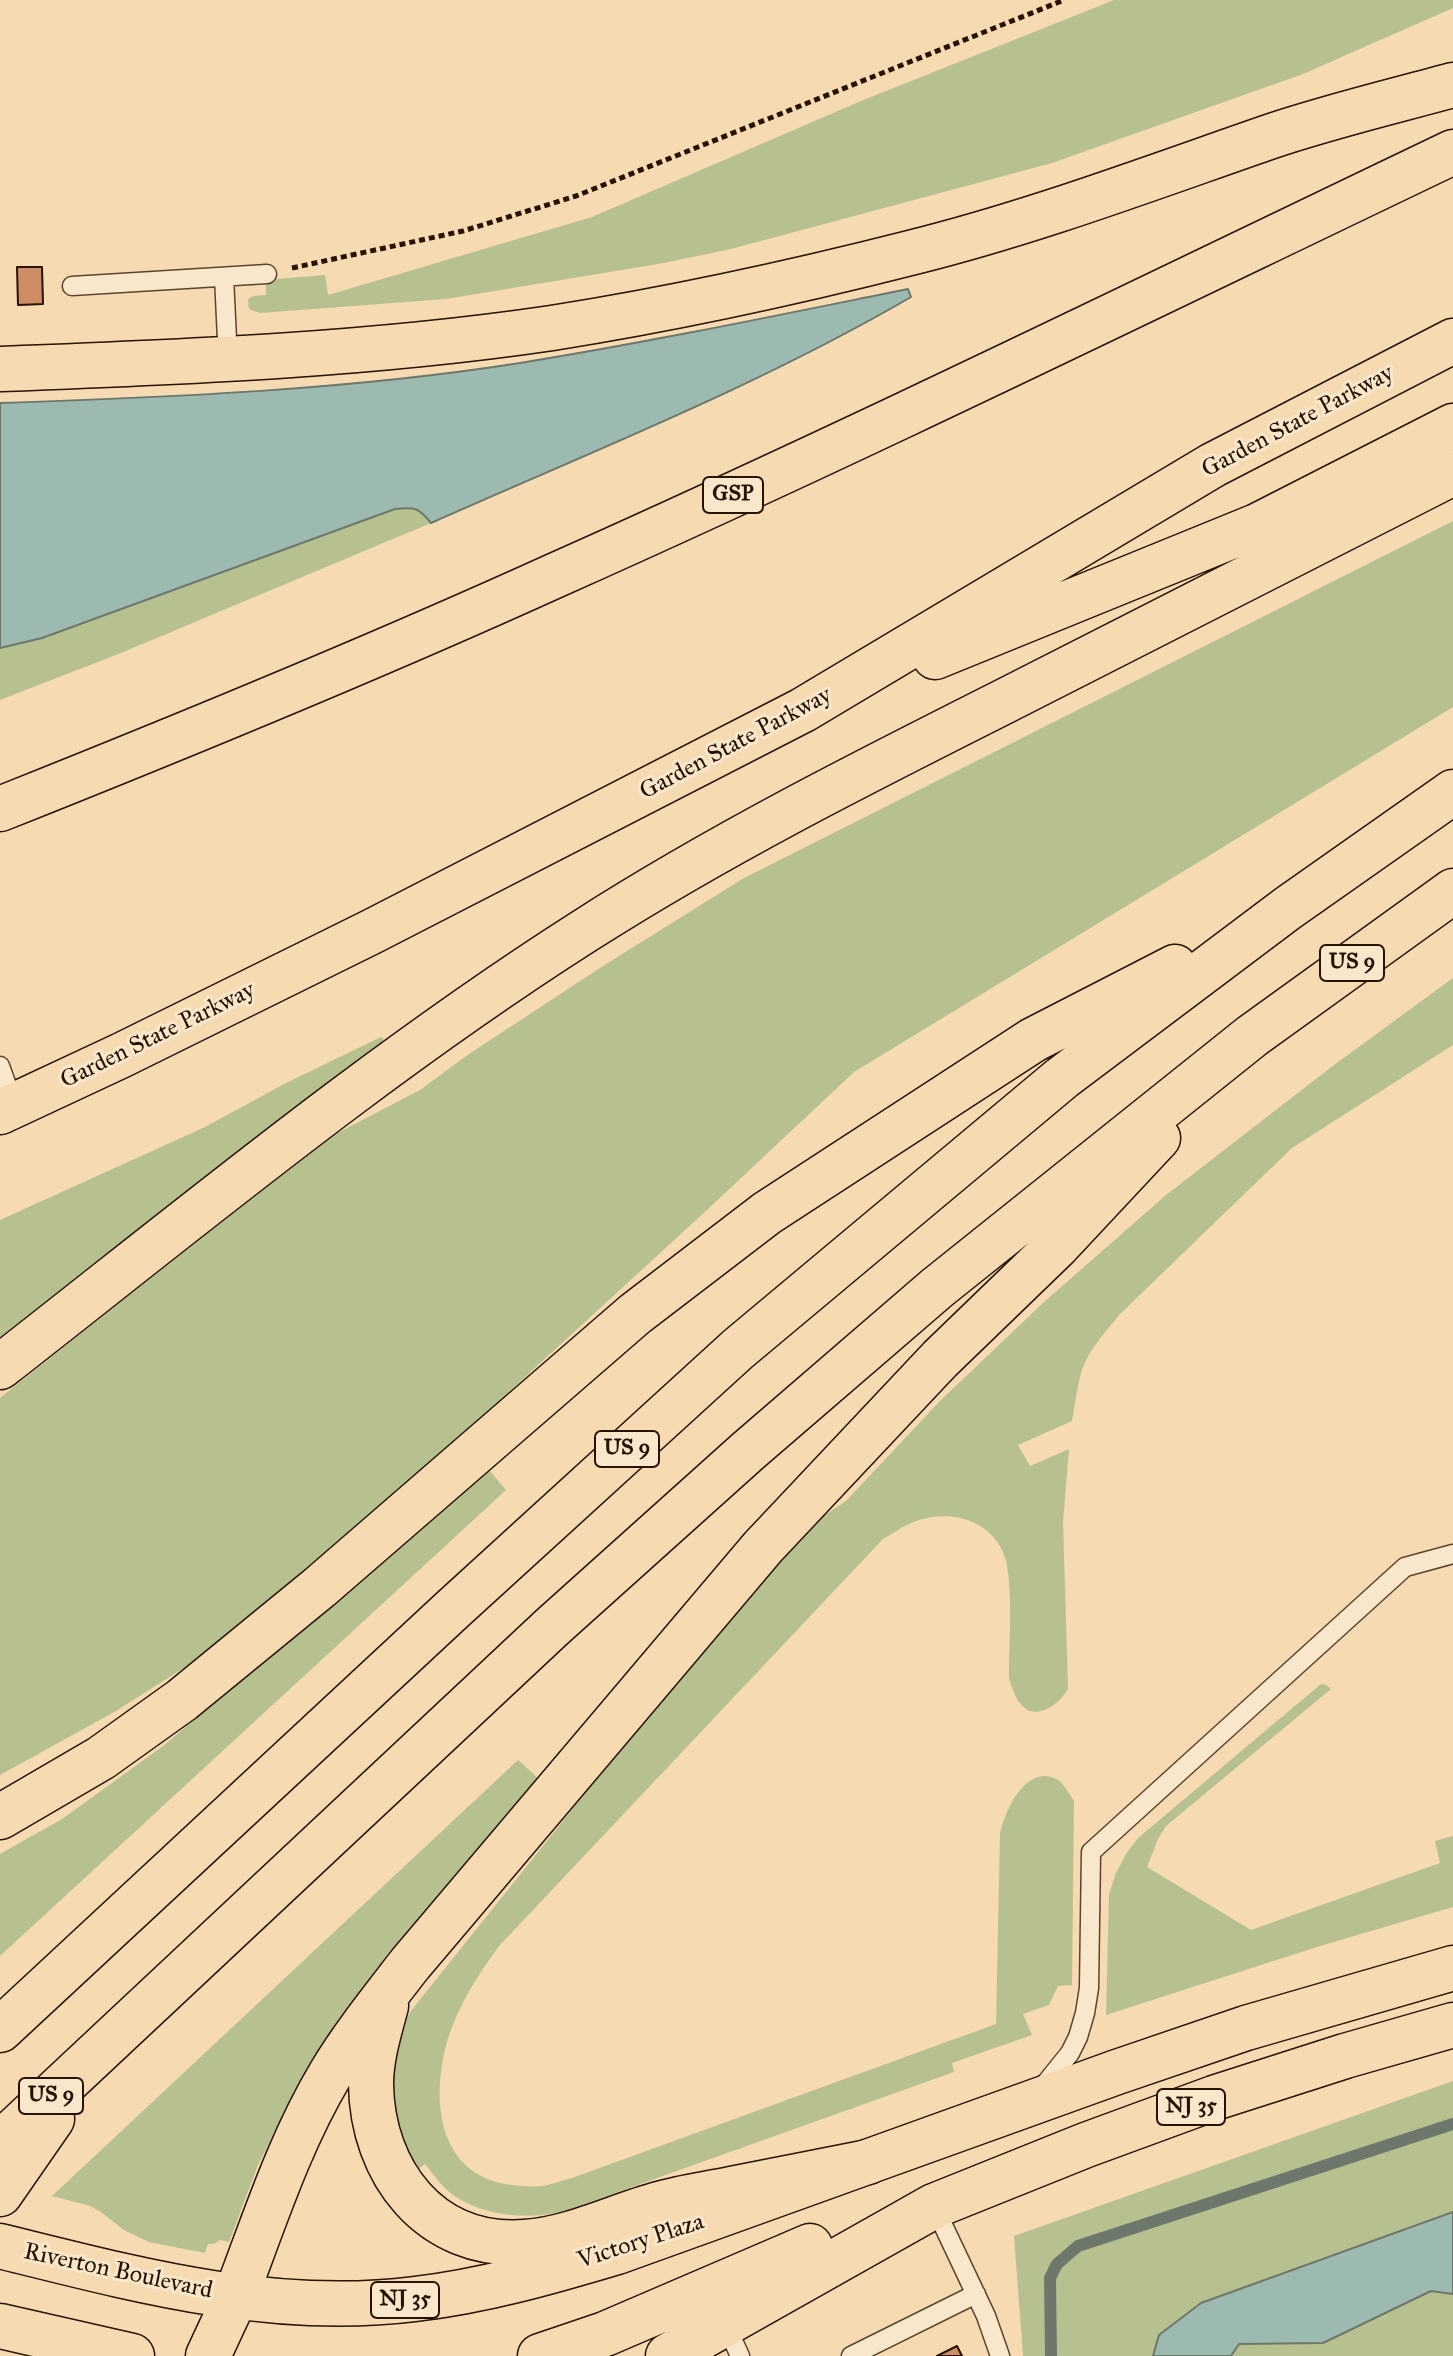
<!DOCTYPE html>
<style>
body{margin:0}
canvas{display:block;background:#f6dab1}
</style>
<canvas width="1453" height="2356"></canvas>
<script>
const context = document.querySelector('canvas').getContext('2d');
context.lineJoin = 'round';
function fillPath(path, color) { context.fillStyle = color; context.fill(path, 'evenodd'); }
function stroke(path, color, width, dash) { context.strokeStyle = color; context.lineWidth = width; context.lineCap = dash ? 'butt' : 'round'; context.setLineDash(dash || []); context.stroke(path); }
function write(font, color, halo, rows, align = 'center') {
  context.font = font + ' "IM FELL Great Primer",serif'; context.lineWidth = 6; context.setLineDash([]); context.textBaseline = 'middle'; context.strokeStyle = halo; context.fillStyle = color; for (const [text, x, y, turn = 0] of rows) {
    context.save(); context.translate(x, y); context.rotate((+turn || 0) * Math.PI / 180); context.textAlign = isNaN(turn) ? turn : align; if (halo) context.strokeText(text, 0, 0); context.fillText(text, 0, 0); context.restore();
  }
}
const green = new Path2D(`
 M 1114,0 L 1453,0 L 1453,8 L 1303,74 L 1052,163 L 731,249 L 664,263 L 446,299 L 260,313 L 249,309 L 248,299 L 253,296 L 266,295 L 266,280 L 325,275 L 328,295 L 592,217 L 861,101 Z
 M 413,507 L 423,512 L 431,523 L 121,653 L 0,700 L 0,648 L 42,638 L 395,509 Z
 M 1453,521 L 1453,707 L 854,1072 L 708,1209 L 438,1457 L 201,1657 L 116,1711 L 0,1775 L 0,1398 L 324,1140 L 420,1090 L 469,1054 L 603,966 L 744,878 Z
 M 1453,978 L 1453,1045 L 1292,1148 L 1119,1315 C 1106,1332 1089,1349 1082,1370 C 1077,1386 1075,1405 1072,1421 L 1018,1445 L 1030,1466 L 1069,1449 L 1063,1522 L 1068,1688 C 1063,1701 1039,1720 1025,1708 C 1016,1702 1013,1689 1009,1679 C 1009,1645 1013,1593 1006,1561 C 996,1521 952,1508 916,1521 C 904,1525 894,1533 883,1539 L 500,1945 C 479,1973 461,2001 449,2035 C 430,2095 435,2176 512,2185 C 521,2186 533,2187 542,2186 C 552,2185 562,2180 572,2178 L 996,2024 L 1000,1834 C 1005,1811 1026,1762 1058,1780 C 1065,1785 1069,1794 1074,1801 L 1072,1985 L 1058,1986 L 1049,2005 L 1023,2014 L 1032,2035 L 952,2063 L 954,2072 L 562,2212 C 525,2219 488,2217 456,2197 C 443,2189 434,2175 425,2164 L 417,2170 C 411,2159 402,2148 398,2136 C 385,2099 390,2046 410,2012 L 763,1571 L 797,1534 L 846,1501 L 940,1401 L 1044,1302 L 1166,1195 L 1334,1065 Z
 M 381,1037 L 384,1039 L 379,1045 L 0,1337 L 0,1220 L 205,1127 L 286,1083 Z
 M 488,1469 L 506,1490 L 0,1956 L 0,1854 L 62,1819 L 163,1746 Z
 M 1321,1684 L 1326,1685 L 1331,1689 L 1166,1826 L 1158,1839 L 1147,1867 L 1251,1930 L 1440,1863 L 1435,1841 L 1453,1836 L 1453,1907 L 1320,1946 L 1106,2015 L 1109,1894 L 1116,1873 L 1126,1854 L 1138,1838 Z
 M 518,1760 L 539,1779 L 376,1969 L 338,2019 L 297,2087 L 258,2165 L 229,2242 L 220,2240 L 214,2244 L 208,2244 L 205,2253 L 149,2242 L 124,2230 L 101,2212 L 90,2206 L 52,2196 Z
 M 1453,2081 L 1453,2212 L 1201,2303 L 1159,2335 L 1153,2356 L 1023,2356 L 1014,2236 Z
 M 1431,2291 L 1453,2294 L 1453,2356 L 1231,2356 L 1239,2344 L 1273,2342 L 1390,2312 Z`);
const water = new Path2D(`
 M 908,289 L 911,297 C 758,386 593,451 431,523 C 418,507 415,507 395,509 L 42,638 L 0,648 L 0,403 C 174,397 348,390 520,363 C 650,342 779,315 908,289 Z
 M 1453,2212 L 1453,2294 L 1431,2291 L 1323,2343 L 1239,2344 L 1231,2356 L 1153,2356 L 1159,2335 L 1201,2303 Z`);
const stream = new Path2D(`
 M 1051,2356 L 1050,2278 L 1057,2264 L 1078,2246 L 1453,2124`);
const building = new Path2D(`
 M 17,267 L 42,267 L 43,304 L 18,305 Z
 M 957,2346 L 962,2356 L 937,2356 Z`);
const path = new Path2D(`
 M 292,268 L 463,231 L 576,196 L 1064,0`);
const service = new Path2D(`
 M 224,277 L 228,360
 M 72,286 L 267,274
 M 0,1066 L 14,1105
 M 1041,2089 L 1070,2053 L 1078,2037 L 1085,2013 L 1089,1988 L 1091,1852 L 1405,1567 L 1453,1554
 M 934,2206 L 986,2316 L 1000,2356
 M 725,2323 L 740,2356
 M 851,2356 L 976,2294`);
const primary = new Path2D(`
 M 0,2246 C 137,2280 273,2317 415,2299 C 484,2291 550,2272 617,2252 L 1117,2072 L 1246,2028 L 1453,1968
 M 0,2326 L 132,2356
 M 208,2356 L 235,2298
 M 540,2356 L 605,2334 L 810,2246
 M 668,2356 L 934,2206 L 1086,2145 L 1214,2098 L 1345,2056 L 1453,2025`);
const motorway = new Path2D(`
 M 0,369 C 184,362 369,355 552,328 C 672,309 792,283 910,253 C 1031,223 1148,179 1266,138 C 1327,117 1391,102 1453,85
 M 935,657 L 1257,526 L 1453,426
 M 0,809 C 186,735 371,659 554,576 C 857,441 1154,295 1453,152
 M 0,1112 L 122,1055 L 371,932 L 803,710 L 1213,465 L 1453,341
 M 0,1367 C 192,1217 380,1061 586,930 C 719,845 860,774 1001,703 C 1151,626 1302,550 1453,473
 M 0,1817 L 101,1758 L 182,1700 L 320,1587 L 635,1314 L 767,1213 L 1033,1040 L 1175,967
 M 386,2006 C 379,2032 371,2058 371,2084 C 372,2172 430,2249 525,2242 C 571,2239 615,2216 659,2204 C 682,2197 707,2194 731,2189 C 776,2180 822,2171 868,2162
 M 0,2030 L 453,1609 L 738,1349 L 1062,1078 L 1288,908 L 1453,792
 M 0,2144 L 552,1627 L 748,1451 L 937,1288 L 1252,1036 L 1453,891
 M 0,2194 L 52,2119
 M 235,2298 C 264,2222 289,2143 331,2073 C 354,2035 383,1999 410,1964 L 763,1547 L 940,1359 L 1057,1246 L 1158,1138`);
const shields = [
 [733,495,60],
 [1352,963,64],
 [627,1449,64],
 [51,2096,64],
 [1191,2107,68],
 [405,2300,68]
];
const shieldNames = [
 ["GSP",733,495],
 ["US 9",1352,963],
 ["US 9",627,1449],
 ["US 9",51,2096],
 ["NJ 35",1191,2107],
 ["NJ 35",405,2300]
];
const streetNames = [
 ["Garden State Parkway",1298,422,-28],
 ["Garden State Parkway",736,744,-28],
 ["Garden State Parkway",158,1036,-26],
 ["Victory Plaza",641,2242,-18],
 ["Riverton Boulevard",118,2272,12]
];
fillPath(green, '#b7c18f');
fillPath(water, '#9dbab0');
stroke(water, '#6e776b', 2);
stroke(stream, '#6e776b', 12);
fillPath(building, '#ce8d64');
stroke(building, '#271304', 2);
stroke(service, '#5b452f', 21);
stroke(primary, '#271304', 47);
stroke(motorway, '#271304', 47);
stroke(path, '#271304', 5, [6, 4]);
stroke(service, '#f9e7cc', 18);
stroke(primary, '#f6dab1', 44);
stroke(motorway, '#f6dab1', 44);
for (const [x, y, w] of shields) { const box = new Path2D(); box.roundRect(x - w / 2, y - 18, w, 36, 6); context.fillStyle = '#f9e7cc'; context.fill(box); stroke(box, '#271304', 2); }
write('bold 22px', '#271304', null, shieldNames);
write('24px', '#271304', '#f9e7cc', streetNames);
</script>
